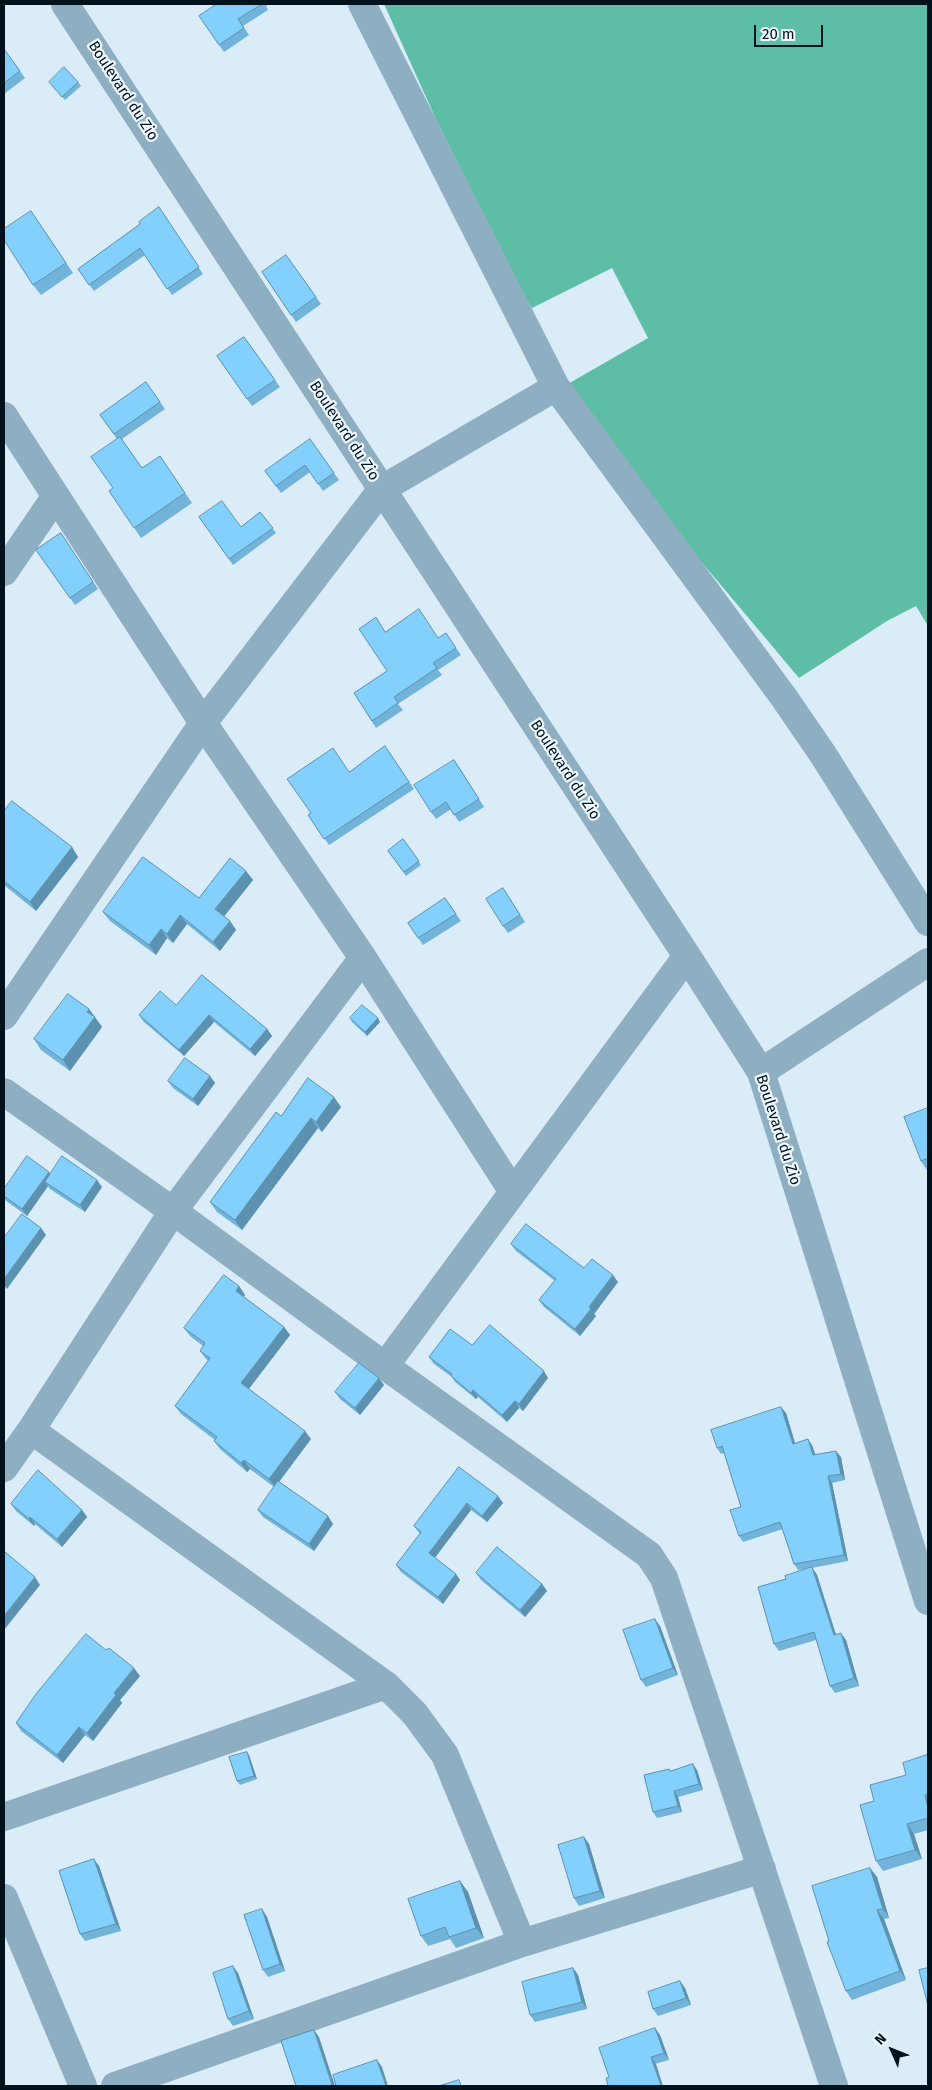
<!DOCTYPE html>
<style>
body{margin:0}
#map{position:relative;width:932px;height:2090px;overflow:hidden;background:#d9ecf8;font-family:"Fira Sans",sans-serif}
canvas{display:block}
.frame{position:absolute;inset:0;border:5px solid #01121c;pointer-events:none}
.north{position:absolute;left:867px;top:2025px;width:50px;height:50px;-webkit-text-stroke:4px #eef8fe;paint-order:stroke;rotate:314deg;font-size:14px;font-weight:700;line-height:20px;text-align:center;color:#01121c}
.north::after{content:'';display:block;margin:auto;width:18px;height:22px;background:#01121c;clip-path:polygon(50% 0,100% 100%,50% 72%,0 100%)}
.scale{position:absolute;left:754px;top:25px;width:69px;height:22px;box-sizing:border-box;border:2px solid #01121c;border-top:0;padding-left:6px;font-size:15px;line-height:18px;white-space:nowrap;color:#01121c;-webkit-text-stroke:4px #eef8fe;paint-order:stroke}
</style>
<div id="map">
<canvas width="932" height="2090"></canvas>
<div class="frame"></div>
<div class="north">N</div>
<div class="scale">20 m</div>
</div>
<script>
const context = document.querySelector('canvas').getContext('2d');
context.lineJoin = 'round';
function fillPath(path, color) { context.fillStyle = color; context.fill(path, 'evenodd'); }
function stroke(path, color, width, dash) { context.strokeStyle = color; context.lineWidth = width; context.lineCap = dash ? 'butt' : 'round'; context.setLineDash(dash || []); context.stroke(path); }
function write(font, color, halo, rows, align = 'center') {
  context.font = font + ' "Fira Sans",sans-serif'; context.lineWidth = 4.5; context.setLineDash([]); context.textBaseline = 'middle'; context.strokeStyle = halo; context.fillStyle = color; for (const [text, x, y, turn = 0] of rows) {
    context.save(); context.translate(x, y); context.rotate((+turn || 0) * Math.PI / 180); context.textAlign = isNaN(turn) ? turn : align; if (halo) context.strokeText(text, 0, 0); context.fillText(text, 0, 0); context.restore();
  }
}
const water = new Path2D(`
 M 384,4 L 928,4 L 928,626 L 916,606 L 887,621 L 799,678 L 699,559 L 566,385 L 648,338 L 612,268 L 532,308 L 519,287 L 435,117 Z`);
const minor = new Path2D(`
 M 65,4 L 687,956 L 761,1072 L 928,1601
 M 362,4 L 556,387 L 785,699 L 824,756 L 928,922
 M 4,416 L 203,723 L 363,958 L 513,1192
 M 4,572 L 56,496
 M 4,1016 L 203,723 L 382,489 L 556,387
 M 761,1072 L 928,962
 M 4,1092 L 173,1211 L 385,1366 L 649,1555 L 664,1578 L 834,2086
 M 385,1366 L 687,956
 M 31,1430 L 386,1685 L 415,1714 L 445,1755 L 522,1943
 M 4,1468 L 31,1430 L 173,1211 L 363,958
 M 4,1817 L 386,1685
 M 4,1898 L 83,2086
 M 115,2086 L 522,1943 L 762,1869`);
const wall = new Path2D(`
 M 217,4 L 269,4 L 266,6 L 268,10 L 243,26 L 249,35 L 224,52 L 199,16 Z
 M 4,49 L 25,78 L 4,94 Z
 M 49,82 L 78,82 L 81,86 L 65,100 Z
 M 159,207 L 203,274 L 172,295 L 145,255 L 94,291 L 78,269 L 140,224 Z
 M 31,211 L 73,273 L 41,295 L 33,285 Z
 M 286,255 L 321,304 L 296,322 L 262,272 Z
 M 244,337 L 280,387 L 252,406 L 217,356 Z
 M 146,382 L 165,409 L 122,439 L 142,468 L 160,456 L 192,503 L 141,538 L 109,491 L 113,488 L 117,439 L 100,415 Z
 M 310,439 L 339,480 L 323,491 L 310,472 L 281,493 L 265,471 Z
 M 260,512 L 276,533 L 233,565 L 199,517 L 241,527 Z
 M 61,533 L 98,589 L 75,605 L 36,550 Z
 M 386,632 L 438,638 L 446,633 L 461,655 L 438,670 L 442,675 L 398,704 L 403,710 L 376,728 L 354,693 L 387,671 Z
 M 385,746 L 414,789 L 329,845 L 308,815 L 311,813 L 349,772 Z
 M 459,767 L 484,807 L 459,822 L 451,809 L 436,819 L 431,812 Z
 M 4,811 L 72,847 L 78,857 L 36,911 L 4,885 Z
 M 403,839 L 421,865 L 406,876 L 388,851 Z
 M 246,871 L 253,880 L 224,916 L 230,921 L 236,930 L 220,951 L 187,924 L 173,943 L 167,938 L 156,955 L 110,921 L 103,912 L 199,898 Z
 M 503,888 L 525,922 L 508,933 L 503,926 Z
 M 445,898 L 461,921 L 423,945 L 408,923 Z
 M 176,1005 L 267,1029 L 272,1036 L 255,1056 L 214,1022 L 184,1056 L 144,1022 L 139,1015 Z
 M 89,1009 L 102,1027 L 70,1071 L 41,1050 L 34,1039 Z
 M 350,1018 L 380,1022 L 367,1036 L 352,1022 Z
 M 210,1076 L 215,1083 L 198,1106 L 173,1088 L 168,1081 Z
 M 341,1107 L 322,1132 L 318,1128 L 242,1230 L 217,1212 L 210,1202 L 281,1116 Z
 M 928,1108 L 928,1172 L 921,1161 Z
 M 50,1174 L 102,1187 L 85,1212 L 50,1189 L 48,1186 L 27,1216 L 5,1200 L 4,1198 L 4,1189 Z
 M 511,1244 L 584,1268 L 618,1282 L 594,1314 L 596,1316 L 580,1336 L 544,1307 L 539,1300 L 555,1281 L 516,1251 Z
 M 239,1286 L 245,1295 L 244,1297 L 284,1327 L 290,1335 L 249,1389 L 311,1439 L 279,1482 L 333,1524 L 314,1551 L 263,1517 L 258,1510 L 274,1487 L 250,1469 L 247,1472 L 220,1449 L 214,1441 L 215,1440 L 181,1414 L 175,1406 L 209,1361 L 206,1359 L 200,1351 L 203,1346 L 190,1336 L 184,1328 Z
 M 472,1345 L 548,1378 L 523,1411 L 519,1408 L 507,1422 L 478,1397 L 476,1399 L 455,1382 L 452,1377 L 434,1364 L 429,1357 Z
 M 384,1385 L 360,1415 L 340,1399 L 335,1392 Z
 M 786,1413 L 795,1443 L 812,1445 L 815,1455 L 841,1457 L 845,1480 L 832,1483 L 848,1561 L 812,1568 L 817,1575 L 836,1634 L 846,1640 L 859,1686 L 835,1693 L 830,1686 L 816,1640 L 779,1651 L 774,1644 L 786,1579 L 811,1568 L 798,1570 L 794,1564 L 783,1529 L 743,1542 L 739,1536 L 741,1507 L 724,1453 L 721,1454 L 717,1448 Z
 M 459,1467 L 503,1503 L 487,1522 L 471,1510 L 435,1558 L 456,1574 L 460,1580 L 443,1604 L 401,1572 L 396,1565 L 420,1534 L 414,1526 Z
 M 11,1504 L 82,1510 L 87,1517 L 62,1547 L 35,1524 L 34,1526 L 16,1511 Z
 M 476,1573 L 542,1584 L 547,1591 L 525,1617 L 481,1580 Z
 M 660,1626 L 678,1675 L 646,1687 L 641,1680 Z
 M 140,1676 L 120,1700 L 122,1703 L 93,1741 L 85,1735 L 63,1763 L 21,1731 L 16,1723 Z
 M 249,1755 L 257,1779 L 240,1785 L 237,1781 Z
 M 927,1755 L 928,1757 L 928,1830 L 914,1834 L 922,1859 L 883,1871 L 876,1861 L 874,1801 L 906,1775 Z
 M 669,1769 L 670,1771 L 697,1770 L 703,1790 L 678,1797 L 682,1812 L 657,1818 L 653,1812 Z
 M 584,1837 L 589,1844 L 605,1898 L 579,1906 L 574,1898 Z
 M 99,1866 L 121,1931 L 85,1941 L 80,1934 Z
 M 870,1868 L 877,1877 L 889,1918 L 884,1919 L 906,1980 L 852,2000 L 846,1991 L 829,1941 Z
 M 460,1881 L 468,1892 L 484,1938 L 456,1948 L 450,1939 L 428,1946 L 421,1936 Z
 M 262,1909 L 267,1917 L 285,1971 L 268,1977 L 263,1970 Z
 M 573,1968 L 578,1975 L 587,2009 L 535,2022 L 530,2015 Z
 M 238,1973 L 254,2019 L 233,2026 L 228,2019 Z
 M 685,1988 L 691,2005 L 658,2016 L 653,2009 Z
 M 655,2028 L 660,2035 L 669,2060 L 609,2077 Z`);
const shadedWall = new Path2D(`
 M 72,847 L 78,857 L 36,911 L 30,902 Z
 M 246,871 L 253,880 L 222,919 L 215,909 Z
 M 180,915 L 187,924 L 173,943 L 167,934 Z
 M 230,921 L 236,930 L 220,951 L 213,942 Z
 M 161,929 L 167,938 L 156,955 L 149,945 Z
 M 89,1009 L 102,1027 L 70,1071 L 63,1060 Z
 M 209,1015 L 214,1022 L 184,1056 L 179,1050 Z
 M 378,1018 L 380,1022 L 367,1036 L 365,1032 Z
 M 267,1029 L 272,1036 L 255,1056 L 250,1049 Z
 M 210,1076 L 215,1083 L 198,1106 L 193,1099 Z
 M 334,1097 L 341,1107 L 322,1132 L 316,1122 Z
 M 311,1118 L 318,1128 L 242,1230 L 235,1220 Z
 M 49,1172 L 54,1179 L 45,1182 L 48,1186 L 27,1216 L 22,1209 Z
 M 97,1180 L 102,1187 L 85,1212 L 80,1205 Z
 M 41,1228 L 46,1235 L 7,1289 L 4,1285 L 4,1279 Z
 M 613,1275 L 618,1282 L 594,1314 L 596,1316 L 580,1336 L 575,1329 L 589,1307 Z
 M 239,1286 L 245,1295 L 242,1299 L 236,1291 Z
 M 284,1327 L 290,1335 L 247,1391 L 241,1383 Z
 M 544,1371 L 548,1378 L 523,1411 L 519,1404 Z
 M 379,1378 L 384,1385 L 360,1415 L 355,1408 Z
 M 473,1390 L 478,1397 L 476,1399 L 471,1393 Z
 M 515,1401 L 519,1408 L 507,1422 L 502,1415 Z
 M 781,1407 L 786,1413 L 797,1450 L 793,1444 Z
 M 305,1431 L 311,1439 L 275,1487 L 269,1479 Z
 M 808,1439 L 812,1445 L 818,1462 L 813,1455 Z
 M 836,1451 L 841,1457 L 845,1480 L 841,1474 Z
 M 244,1460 L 250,1469 L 247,1472 L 241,1463 Z
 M 828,1476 L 832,1483 L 848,1561 L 844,1555 Z
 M 498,1496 L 503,1503 L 487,1522 L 482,1516 Z
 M 467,1503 L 471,1510 L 433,1560 L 429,1553 Z
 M 82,1510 L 87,1517 L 62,1547 L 57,1539 Z
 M 328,1516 L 333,1524 L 314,1551 L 309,1544 Z
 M 30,1517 L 35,1524 L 34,1526 L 29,1519 Z
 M 812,1567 L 817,1575 L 838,1642 L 834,1635 Z
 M 456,1574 L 460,1580 L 443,1604 L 438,1597 Z
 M 35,1577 L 40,1585 L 4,1630 L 4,1616 Z
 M 542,1584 L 547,1591 L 525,1617 L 520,1610 Z
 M 655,1619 L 660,1626 L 678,1675 L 673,1668 Z
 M 841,1633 L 846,1640 L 859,1686 L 854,1678 Z
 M 134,1668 L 140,1676 L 120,1700 L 122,1703 L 93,1741 L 87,1733 L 114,1693 Z
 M 79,1727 L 85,1735 L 63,1763 L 57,1755 Z
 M 247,1752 L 249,1755 L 257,1779 L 254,1776 Z
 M 693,1764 L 697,1770 L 703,1790 L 699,1784 Z
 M 674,1791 L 678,1797 L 682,1812 L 678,1806 Z
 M 925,1795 L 928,1800 L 928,1808 Z
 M 907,1824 L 914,1834 L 922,1859 L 915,1850 Z
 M 584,1837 L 589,1844 L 605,1898 L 600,1891 Z
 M 94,1859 L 99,1866 L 121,1931 L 116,1924 Z
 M 870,1868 L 877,1877 L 889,1918 L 883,1909 Z
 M 460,1881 L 468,1892 L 484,1938 L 476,1928 Z
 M 262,1909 L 267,1917 L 285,1971 L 280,1964 Z
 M 877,1910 L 884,1919 L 906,1980 L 900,1971 Z
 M 233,1966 L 238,1973 L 254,2019 L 249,2011 Z
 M 573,1968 L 578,1975 L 587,2009 L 582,2002 Z
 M 680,1981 L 685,1988 L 691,2005 L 686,1998 Z
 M 655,2028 L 660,2035 L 669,2060 L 664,2053 Z
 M 314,2030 L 319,2037 L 335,2086 L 333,2086 L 332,2085 Z
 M 651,2057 L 656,2064 L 663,2086 L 661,2086 Z
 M 377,2060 L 382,2067 L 388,2086 L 386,2086 Z`);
const building = new Path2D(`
 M 217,4 L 262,4 L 238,19 L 244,28 L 219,45 L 199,16 Z
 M 4,49 L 20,71 L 4,83 Z
 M 64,67 L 78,82 L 62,97 L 49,82 Z
 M 159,207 L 199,267 L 167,289 L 140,248 L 89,285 L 78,269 L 140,224 L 139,222 Z
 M 31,211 L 66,263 L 33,285 L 4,240 L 4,229 Z
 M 286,255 L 316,297 L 291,315 L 262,272 Z
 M 244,337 L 275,380 L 247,399 L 217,356 Z
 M 146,382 L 160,402 L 114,434 L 100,415 Z
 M 120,437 L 142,468 L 160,456 L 185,493 L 134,528 L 109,491 L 113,488 L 91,457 Z
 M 310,439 L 334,473 L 318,484 L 305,465 L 276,486 L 265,471 Z
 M 222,501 L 241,527 L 260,512 L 273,528 L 229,559 L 199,517 Z
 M 61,533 L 93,582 L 70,598 L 36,550 Z
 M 419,609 L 438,638 L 446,633 L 456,648 L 433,663 L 437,668 L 394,697 L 398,703 L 372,721 L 354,693 L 387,671 L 359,629 L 376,617 L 385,632 Z
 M 385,746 L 409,782 L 324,839 L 308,815 L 311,813 L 287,779 L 333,748 L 349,772 Z
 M 454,760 L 479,799 L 454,815 L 446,802 L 431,812 L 414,785 Z
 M 12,801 L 72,847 L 30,902 L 4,881 L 4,811 Z
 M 403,839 L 419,861 L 404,872 L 388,851 Z
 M 143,857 L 199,898 L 230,858 L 246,871 L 215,909 L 230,921 L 213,942 L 180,915 L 167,934 L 161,929 L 149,945 L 103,912 Z
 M 503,888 L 520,915 L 503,926 L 486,899 Z
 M 445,898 L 456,914 L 418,938 L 408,923 Z
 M 202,975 L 267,1029 L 250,1049 L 209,1015 L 179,1050 L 139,1015 L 160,991 L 176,1005 Z
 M 68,994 L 89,1009 L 87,1012 L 95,1017 L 63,1060 L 34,1039 Z
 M 362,1005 L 378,1018 L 365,1032 L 350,1018 Z
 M 185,1058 L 210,1076 L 193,1099 L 168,1081 Z
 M 308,1078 L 334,1097 L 316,1122 L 311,1118 L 235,1220 L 210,1202 L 276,1112 L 281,1116 Z
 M 928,1108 L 928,1158 L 921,1161 L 904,1117 Z
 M 27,1156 L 49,1172 L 22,1209 L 4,1196 L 4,1189 Z
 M 62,1156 L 97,1180 L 80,1205 L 45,1182 Z
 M 22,1214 L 41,1228 L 4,1279 L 4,1238 Z
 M 526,1224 L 584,1268 L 592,1259 L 613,1275 L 589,1307 L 591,1309 L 575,1329 L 539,1300 L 556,1279 L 511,1244 Z
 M 224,1275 L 239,1286 L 236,1291 L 284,1327 L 241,1383 L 305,1431 L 269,1479 L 244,1460 L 241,1463 L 214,1441 L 217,1437 L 175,1406 L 210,1358 L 200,1351 L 205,1343 L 184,1328 Z
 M 490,1325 L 544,1371 L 519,1404 L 515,1401 L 502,1415 L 473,1390 L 471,1393 L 451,1376 L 452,1374 L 429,1357 L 450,1329 L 472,1345 Z
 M 359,1363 L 379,1378 L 355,1408 L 335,1392 Z
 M 781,1407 L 793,1444 L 808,1439 L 813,1455 L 836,1451 L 841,1474 L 828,1476 L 844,1555 L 794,1564 L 780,1522 L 739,1536 L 730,1510 L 741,1507 L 722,1446 L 717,1448 L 711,1430 Z
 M 459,1467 L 498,1496 L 482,1516 L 467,1503 L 429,1553 L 456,1574 L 438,1597 L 396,1565 L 421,1532 L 414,1526 Z
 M 38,1470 L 82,1510 L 57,1539 L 30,1517 L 29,1519 L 11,1504 Z
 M 278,1481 L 328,1516 L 309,1544 L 258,1510 Z
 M 497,1547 L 542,1584 L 520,1610 L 476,1573 Z
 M 4,1551 L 35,1577 L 4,1616 Z
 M 812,1567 L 834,1635 L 841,1633 L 854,1678 L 830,1686 L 814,1632 L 774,1644 L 758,1587 L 786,1579 L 785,1576 Z
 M 655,1619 L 673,1668 L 641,1680 L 623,1630 Z
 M 86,1634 L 106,1650 L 109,1648 L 134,1668 L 114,1693 L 116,1695 L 87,1733 L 79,1727 L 57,1755 L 16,1723 L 36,1694 Z
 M 247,1752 L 254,1776 L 237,1781 L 229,1757 Z
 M 927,1755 L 928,1759 L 928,1794 L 925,1795 L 928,1808 L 928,1818 L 907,1824 L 915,1850 L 876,1861 L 860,1805 L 874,1801 L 870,1785 L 906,1775 L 903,1763 Z
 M 693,1764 L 699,1784 L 674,1791 L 678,1806 L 653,1812 L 644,1775 L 669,1769 L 670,1771 Z
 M 584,1837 L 600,1891 L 574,1898 L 558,1845 Z
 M 94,1859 L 116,1924 L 80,1934 L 59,1871 Z
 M 870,1868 L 883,1909 L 877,1910 L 900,1971 L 846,1991 L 827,1942 L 829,1941 L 812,1886 Z
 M 460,1881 L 476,1928 L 449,1937 L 445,1927 L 421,1936 L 408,1899 Z
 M 262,1909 L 280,1964 L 263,1970 L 244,1915 Z
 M 233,1966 L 249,2011 L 228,2019 L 213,1973 Z
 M 573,1968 L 582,2002 L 530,2015 L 522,1982 Z
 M 928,1968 L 928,2006 L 919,1970 Z
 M 680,1981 L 686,1998 L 653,2009 L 648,1992 Z
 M 655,2028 L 664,2053 L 651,2057 L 661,2086 L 608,2086 L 606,2078 L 609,2077 L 599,2048 Z
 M 314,2030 L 332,2085 L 328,2086 L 296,2086 L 281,2041 Z
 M 377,2060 L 386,2086 L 336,2086 L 333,2075 Z
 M 459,2080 L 461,2086 L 439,2086 Z`);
const streetNames = [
 ["Boulevard du Zio",123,91,57],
 ["Boulevard du Zio",344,431,57],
 ["Boulevard du Zio",565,770,57],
 ["Boulevard du Zio",778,1130,72]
];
fillPath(water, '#5ebea5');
stroke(minor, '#8eaec1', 28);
fillPath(wall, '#71b3d9');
fillPath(shadedWall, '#5c92b0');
fillPath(building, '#83d0fc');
stroke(building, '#5c92b0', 1);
write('15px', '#01121c', '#eef8fe', streetNames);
</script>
